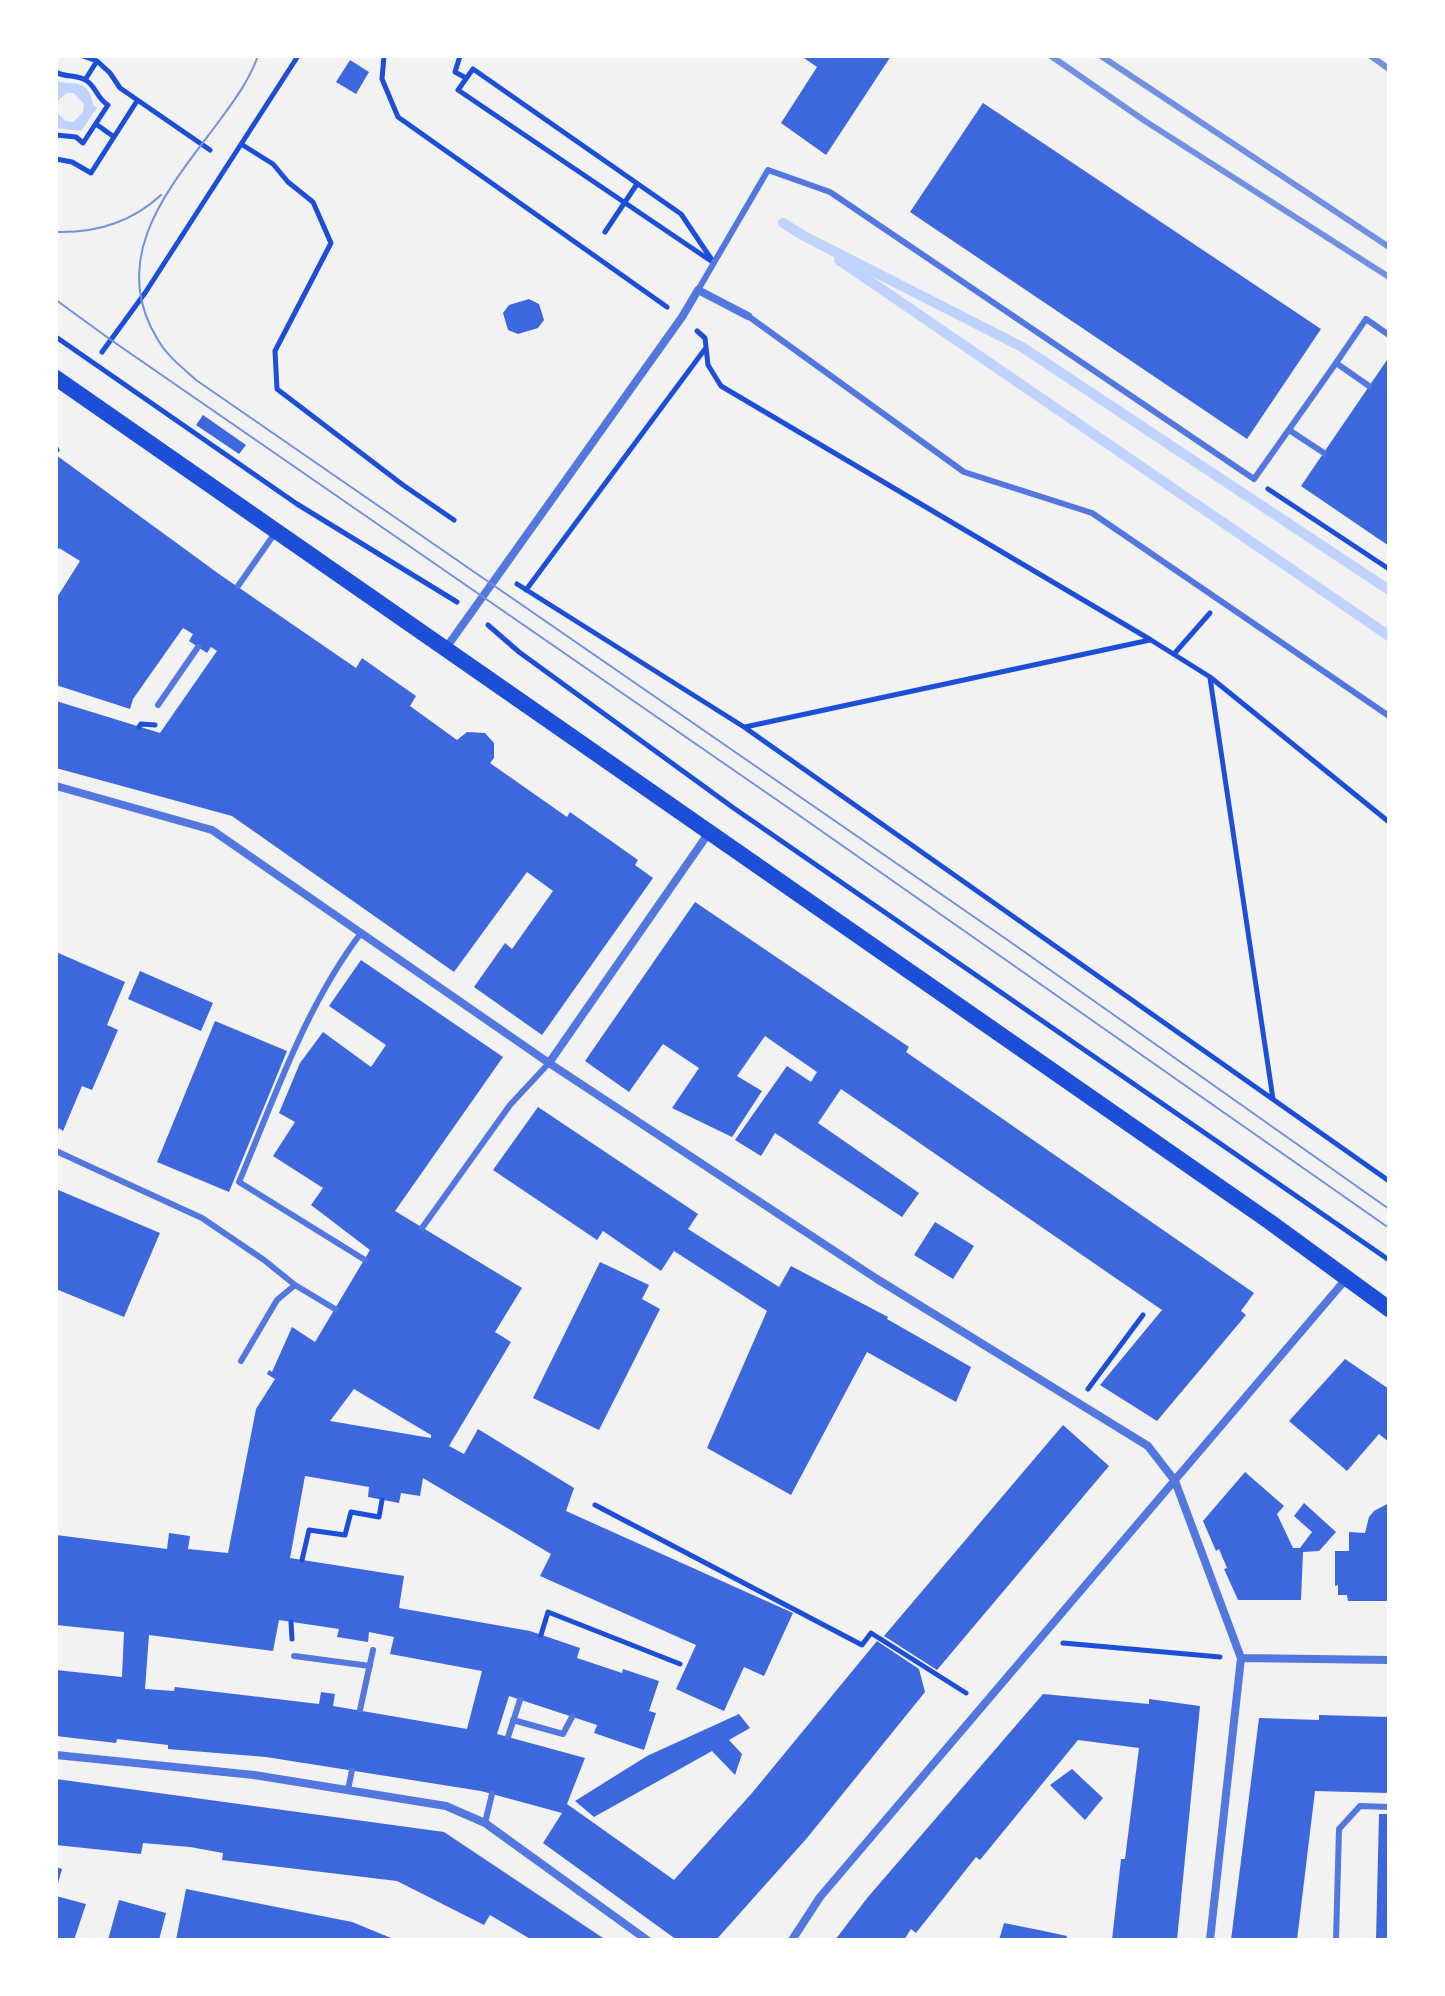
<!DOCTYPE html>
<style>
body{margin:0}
#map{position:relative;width:1445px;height:1996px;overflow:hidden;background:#f2f2f2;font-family:"Asap Condensed",sans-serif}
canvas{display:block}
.frame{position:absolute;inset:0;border:58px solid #fff;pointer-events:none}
</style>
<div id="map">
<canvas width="1445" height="1996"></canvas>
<div class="frame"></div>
</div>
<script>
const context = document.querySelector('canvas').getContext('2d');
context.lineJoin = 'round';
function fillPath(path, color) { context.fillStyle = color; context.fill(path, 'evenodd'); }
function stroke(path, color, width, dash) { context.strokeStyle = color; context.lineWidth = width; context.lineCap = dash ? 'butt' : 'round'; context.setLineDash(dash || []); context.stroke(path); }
const water = new Path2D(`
 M 56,81 C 73,86 89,77 93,105 L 97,108 L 81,131 L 56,128 L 56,112 L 66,121 L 73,122 L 83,112 L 84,104 L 74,93 L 66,93 L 56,103 Z`);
const stream = new Path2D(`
 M 783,223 L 804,236 L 1022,347 L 1389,590
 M 839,260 L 1389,636`);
const building = new Path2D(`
 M 801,56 L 891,56 L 826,155 L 781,123 L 817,67 Z
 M 350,60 L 369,72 L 356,94 L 336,82 Z
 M 983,103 L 1321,329 L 1247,439 L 910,212 Z
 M 529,299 L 539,304 L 544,320 L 538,328 L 518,334 L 508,330 L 503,313 L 509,305 Z
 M 1389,357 L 1389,546 L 1301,486 Z
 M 203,415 L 246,445 L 239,454 L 196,425 Z
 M 56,455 L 219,574 L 356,668 L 362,658 L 386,675 L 416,696 L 410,706 L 457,740 L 467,732 L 485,733 L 494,743 L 494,758 L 490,763 L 567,817 L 570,812 L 638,860 L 635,865 L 653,878 L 542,1035 L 474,987 L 505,943 L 512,949 L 553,891 L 527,872 L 454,972 L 232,816 L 56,768 L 56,701 L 160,733 L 217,651 L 211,647 L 207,653 L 189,641 L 193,634 L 183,628 L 133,699 L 130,709 L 56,685 L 56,599 L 80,561 L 59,548 L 56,553 Z
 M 695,902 L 909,1047 L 906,1052 L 1254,1293 L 1241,1311 L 1246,1315 L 1157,1421 L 1100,1385 L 1162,1310 L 841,1089 L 818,1123 L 919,1193 L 902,1217 L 775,1133 L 761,1156 L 735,1140 L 787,1066 L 811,1082 L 817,1072 L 765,1036 L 737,1076 L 762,1091 L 732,1137 L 672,1108 L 699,1068 L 663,1044 L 629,1092 L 585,1061 Z
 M 56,952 L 125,982 L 107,1025 L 118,1030 L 92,1090 L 82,1086 L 63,1131 L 59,1128 L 56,1136 Z
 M 361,960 L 503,1057 L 395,1211 L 522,1288 L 495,1332 L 511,1342 L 449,1446 L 464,1454 L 478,1429 L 574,1488 L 566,1511 L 793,1613 L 764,1676 L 744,1667 L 724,1711 L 676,1689 L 696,1645 L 540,1576 L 551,1554 L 423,1478 L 420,1496 L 401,1493 L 399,1503 L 368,1497 L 369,1487 L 305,1476 L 290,1558 L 404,1576 L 399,1608 L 530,1631 L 580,1648 L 577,1658 L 622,1673 L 623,1669 L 659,1681 L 649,1711 L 656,1713 L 644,1750 L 594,1733 L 597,1725 L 509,1696 L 497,1734 L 585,1758 L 567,1804 L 674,1880 L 752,1793 L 877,1641 L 919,1669 L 925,1692 L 807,1838 L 716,1940 L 677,1940 L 543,1843 L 562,1813 L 481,1791 L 266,1757 L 168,1749 L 168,1745 L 117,1739 L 116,1743 L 56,1736 L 56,1670 L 122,1677 L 124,1632 L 56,1625 L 56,1535 L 167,1549 L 169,1533 L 190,1536 L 188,1549 L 228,1553 L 256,1409 L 275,1379 L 267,1374 L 269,1370 L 272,1372 L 292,1327 L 315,1342 L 370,1250 L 311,1205 L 323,1188 L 273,1156 L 295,1122 L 279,1113 L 300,1063 L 323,1032 L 371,1067 L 386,1045 L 329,1006 ZM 354,1389 L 431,1435 L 431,1438 L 330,1421 ZM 279,1620 L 339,1629 L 337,1637 L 368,1642 L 369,1632 L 394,1637 L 390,1654 L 482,1671 L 467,1729 L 333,1706 L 335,1694 L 321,1692 L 319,1704 L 175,1687 L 174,1691 L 145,1689 L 149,1635 L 273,1651 Z
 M 140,971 L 213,1003 L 201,1031 L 128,999 Z
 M 215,1021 L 287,1051 L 229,1192 L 157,1162 Z
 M 538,1107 L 698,1214 L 688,1229 L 779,1287 L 791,1266 L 888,1317 L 887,1319 L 971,1367 L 956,1402 L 867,1352 L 791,1495 L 707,1448 L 767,1311 L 674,1251 L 661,1271 L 603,1231 L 597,1240 L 493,1170 Z
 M 56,1189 L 160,1233 L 124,1317 L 56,1289 Z
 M 935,1222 L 974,1246 L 953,1279 L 914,1255 Z
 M 600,1262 L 649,1285 L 642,1299 L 660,1309 L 599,1430 L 533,1398 Z
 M 1345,1359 L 1389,1389 L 1389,1442 L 1379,1434 L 1347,1471 L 1289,1421 Z
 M 1063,1425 L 1109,1466 L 937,1670 L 884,1636 Z
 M 1245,1472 L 1284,1506 L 1277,1514 L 1293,1548 L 1300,1548 L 1312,1532 L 1294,1516 L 1304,1503 L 1336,1532 L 1319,1551 L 1303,1552 L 1301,1600 L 1238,1600 L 1224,1569 L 1227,1568 L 1219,1549 L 1216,1551 L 1203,1521 Z
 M 1389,1503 L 1389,1601 L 1348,1601 L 1347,1595 L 1338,1595 L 1338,1585 L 1335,1586 L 1335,1551 L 1349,1551 L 1349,1532 L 1365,1533 L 1369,1517 L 1374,1511 Z
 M 1043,1694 L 1149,1704 L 1149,1699 L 1200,1706 L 1177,1940 L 1112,1940 L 1121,1859 L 1125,1859 L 1139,1748 L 1078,1740 L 980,1860 L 976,1857 L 916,1933 L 911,1929 L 904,1940 L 835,1940 L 868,1897 Z
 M 739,1714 L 750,1728 L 729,1740 L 742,1754 L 735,1775 L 712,1751 L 594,1817 L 575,1801 L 647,1756 Z
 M 1319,1715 L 1389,1717 L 1389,1793 L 1315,1791 L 1297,1940 L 1231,1940 L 1259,1718 L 1319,1720 Z
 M 1072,1769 L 1103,1798 L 1085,1820 L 1050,1785 Z
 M 56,1779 L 444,1832 L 606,1940 L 532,1940 L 490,1915 L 484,1925 L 397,1881 L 222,1860 L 223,1853 L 190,1847 L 143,1843 L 141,1854 L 56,1845 Z
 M 1379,1814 L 1389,1814 L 1389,1940 L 1376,1940 Z
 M 56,1867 L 62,1869 L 57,1887 L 56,1887 Z
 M 186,1889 L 352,1922 L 396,1940 L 176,1940 Z
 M 56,1896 L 86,1904 L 74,1940 L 56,1940 Z
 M 119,1900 L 166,1913 L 159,1940 L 108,1940 Z
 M 1004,1923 L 1039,1930 L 1067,1936 L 1066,1940 L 999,1940 Z`);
const path = new Path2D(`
 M 83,56 L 97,61 L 110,73 L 120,88 L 210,150
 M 384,56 L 382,79 L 398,117 L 667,307
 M 460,56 L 455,72 L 466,78
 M 473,69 L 681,214 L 714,263 L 458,90 Z
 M 56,72 C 66,78 77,74 87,81 C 97,88 97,99 108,105 L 83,143 L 76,137 L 56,135
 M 85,80 L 97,61
 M 96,124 L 114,137
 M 241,144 L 273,164 L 288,182 L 313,202 L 331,243 L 275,351 L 277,389 L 403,485 L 454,520
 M 56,159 L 72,162 L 91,173 L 137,101
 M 605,232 L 637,184
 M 697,331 L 705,338 L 708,365 L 721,386 L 1151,640 L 1210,677 L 1389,822
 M 56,337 L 297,504 L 457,602
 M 102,352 L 145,293 L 298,56
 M 56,448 L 57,450
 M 1268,489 L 1389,569
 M 517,584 L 744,727 L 1389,1181
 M 526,590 L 705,349
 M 488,625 L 519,652 L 735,809 L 1389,1260
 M 1174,654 L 1210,613
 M 1210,678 L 1273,1099
 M 139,727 L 141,724 L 155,725
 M 745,727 L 1150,640
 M 1088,1389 L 1143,1315
 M 595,1505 L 862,1645 L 871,1633 L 966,1693
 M 302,1560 L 309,1530 L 345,1535 L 351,1512 L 379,1517 L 382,1500
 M 291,1622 L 292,1639
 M 541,1635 L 548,1612 L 680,1664
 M 1063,1643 L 1220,1657`);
const service = new Path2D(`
 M 698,290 L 768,170 L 830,192 L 1254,479 L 1336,363 L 1369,386
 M 748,316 L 964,472 L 1092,513 L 1389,716
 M 1336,363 L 1366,319 L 1389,335
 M 1289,430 L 1324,453
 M 238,586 L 275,533
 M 158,705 L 198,647
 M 361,933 C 305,1007 275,1097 239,1182 L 365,1260
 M 56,1151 L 202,1218 L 264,1260 L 295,1285 L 277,1300 L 241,1361
 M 422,1228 L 510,1105 L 549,1063
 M 295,1285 L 335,1309
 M 294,1656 L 370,1666
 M 360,1710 L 373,1650
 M 513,1720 L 563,1734 L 572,1717
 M 508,1737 L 520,1700
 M 348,1790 L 352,1770
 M 485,1823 L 492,1794
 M 1336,1940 L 1339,1829 L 1360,1806 L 1389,1807`);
const minor = new Path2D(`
 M 446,648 L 682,317 L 698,290 L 748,316
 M 56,786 L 212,830 L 549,1063 L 877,1279 L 1148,1446 L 1175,1481 L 1241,1658 L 1210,1940
 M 549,1063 L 710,831
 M 1241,1658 L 1389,1660
 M 56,1755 L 254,1775 L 446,1806 L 485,1823 L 647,1940
 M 792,1940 L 820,1897 L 1346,1279`);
const secondary = new Path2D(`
 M 56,378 L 1270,1222 L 1389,1309`);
const tram = new Path2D(`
 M 258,56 C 248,83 233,102 217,124 C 169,188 107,258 158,340 C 167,356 183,368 196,380 L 1009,941 L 1389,1209
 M 56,232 C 95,233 132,222 161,195
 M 56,300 L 111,340 L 790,809 L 1389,1228`);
const rail = new Path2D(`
 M 1051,56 L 1145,121 L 1389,277
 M 1101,56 L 1389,247
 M 1371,56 L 1389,69`);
fillPath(water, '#bfd3fe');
stroke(stream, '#bfd3fe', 10);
fillPath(building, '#3d67dc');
stroke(path, '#1d4ed8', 5);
stroke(service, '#5277de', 6);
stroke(minor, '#5277de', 8);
stroke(secondary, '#1d4ed8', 16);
stroke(tram, '#7290e2', 2);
stroke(rail, '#7290e2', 6);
</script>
